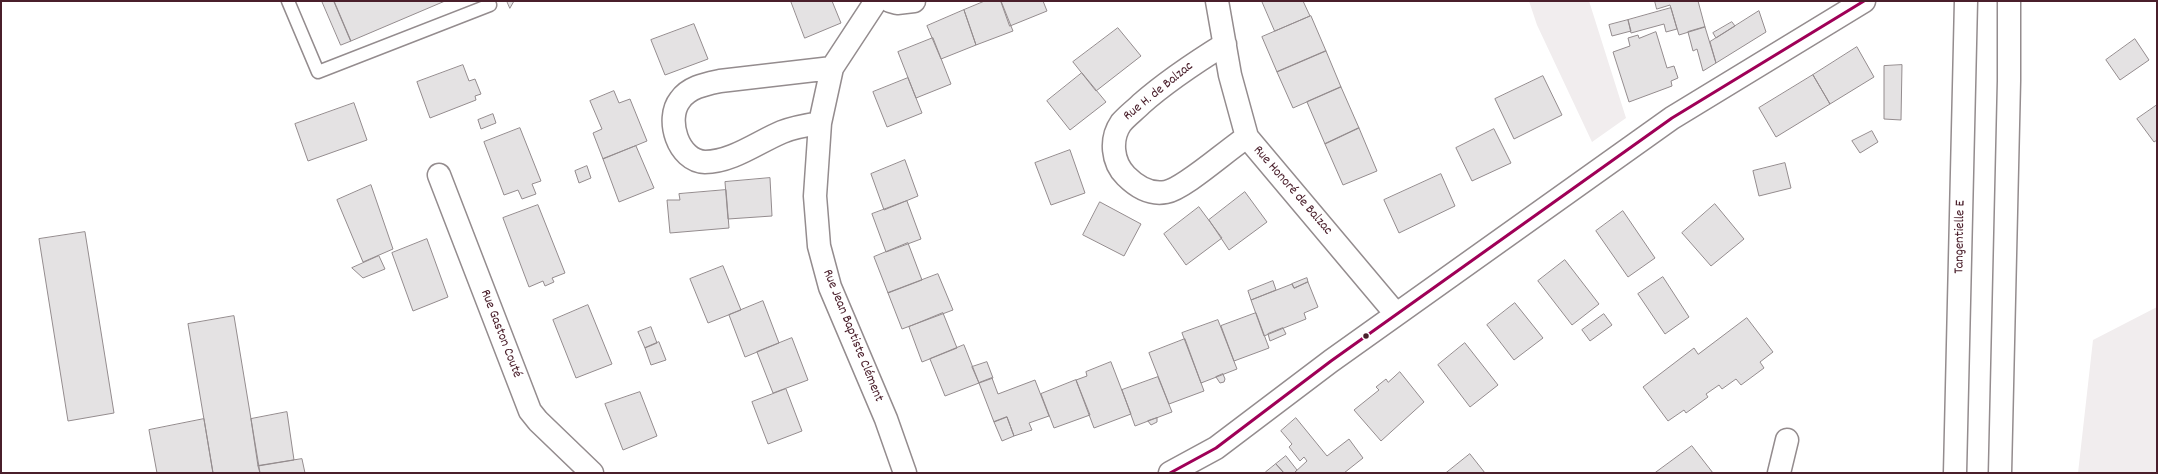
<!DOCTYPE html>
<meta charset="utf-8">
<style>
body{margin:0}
#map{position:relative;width:2158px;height:474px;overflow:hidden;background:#fff;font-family:Dekko,sans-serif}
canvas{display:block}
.frame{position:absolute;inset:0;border:2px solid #4a1f2b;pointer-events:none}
</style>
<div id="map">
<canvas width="2158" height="474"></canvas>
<div class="frame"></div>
</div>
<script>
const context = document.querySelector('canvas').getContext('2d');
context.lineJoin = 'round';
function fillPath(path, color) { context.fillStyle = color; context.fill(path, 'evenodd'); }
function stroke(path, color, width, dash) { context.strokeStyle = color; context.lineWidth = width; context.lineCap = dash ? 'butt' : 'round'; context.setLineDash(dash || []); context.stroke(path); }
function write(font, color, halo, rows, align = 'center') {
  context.font = font + ' Dekko,sans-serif'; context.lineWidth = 3; context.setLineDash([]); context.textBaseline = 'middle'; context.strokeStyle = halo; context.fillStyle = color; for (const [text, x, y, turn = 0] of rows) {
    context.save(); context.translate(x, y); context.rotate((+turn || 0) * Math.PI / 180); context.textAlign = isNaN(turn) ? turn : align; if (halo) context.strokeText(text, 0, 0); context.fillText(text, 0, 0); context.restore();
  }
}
const built = new Path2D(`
 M 1529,1 L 1589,1 L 1626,118 L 1592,142 L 1537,25 Z
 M 2157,307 L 2157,473 L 2078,473 L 2093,340 Z`);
const building = new Path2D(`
 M 322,1 L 334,1 L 351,41 L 341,45 Z
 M 334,1 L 445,1 L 351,41 Z
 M 507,1 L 514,1 L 510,8 Z
 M 791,1 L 832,1 L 841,23 L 805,38 Z
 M 985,1 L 1001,1 L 1013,31 L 976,45 L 964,10 Z
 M 1001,1 L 1043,1 L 1047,11 L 1010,26 Z
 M 1262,1 L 1303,1 L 1310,16 L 1275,31 Z
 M 1655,1 L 1698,1 L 1705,27 L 1679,35 L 1670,5 L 1657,9 Z
 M 1671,8 L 1677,29 L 1666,32 L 1664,24 L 1631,33 L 1628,20 Z
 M 964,10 L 976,45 L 941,59 L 927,26 Z
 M 1759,11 L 1766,32 L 1716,63 L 1710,42 Z
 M 1311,16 L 1326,51 L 1277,72 L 1262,37 Z
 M 1628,20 L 1631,31 L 1612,36 L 1609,25 Z
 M 1732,22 L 1735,26 L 1716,38 L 1713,33 Z
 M 694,24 L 708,59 L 665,75 L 651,40 Z
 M 1705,27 L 1716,63 L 1703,71 L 1697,49 L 1693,51 L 1688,32 Z
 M 1118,28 L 1141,56 L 1096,91 L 1073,62 Z
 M 1656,32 L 1667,68 L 1674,66 L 1678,78 L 1671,81 L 1672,86 L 1629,102 L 1613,52 L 1630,46 L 1628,38 L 1638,35 L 1639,38 Z
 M 933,38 L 951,84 L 916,98 L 898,52 Z
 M 2135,39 L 2149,60 L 2120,80 L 2106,60 Z
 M 1857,47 L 1874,77 L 1830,104 L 1813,75 Z
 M 1326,51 L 1341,87 L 1293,108 L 1277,72 Z
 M 463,65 L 469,81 L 475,79 L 481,94 L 475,96 L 476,100 L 430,118 L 417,82 Z
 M 1902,65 L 1901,120 L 1884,119 L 1884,66 Z
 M 1082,73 L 1106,102 L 1070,130 L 1047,101 Z
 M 1813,75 L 1830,104 L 1776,137 L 1759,108 Z
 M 1543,76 L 1562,115 L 1514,139 L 1495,99 Z
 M 908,78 L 922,113 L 887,127 L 873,92 Z
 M 1341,87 L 1359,128 L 1325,144 L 1307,102 Z
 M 614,91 L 619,103 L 630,99 L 647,141 L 603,159 L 593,133 L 602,129 L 590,101 Z
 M 354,103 L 367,140 L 308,161 L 295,124 Z
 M 2157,105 L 2157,140 L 2154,142 L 2137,119 Z
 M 493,114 L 496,123 L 481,129 L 478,120 Z
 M 520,128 L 541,181 L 532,184 L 536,194 L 522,199 L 518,190 L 504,195 L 484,142 Z
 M 1359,128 L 1377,171 L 1343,185 L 1325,144 Z
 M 1494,129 L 1511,163 L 1472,181 L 1456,148 Z
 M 1872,131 L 1878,142 L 1860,153 L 1852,141 Z
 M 636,146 L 654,188 L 619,202 L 603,159 Z
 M 1070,150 L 1085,193 L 1051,205 L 1035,163 Z
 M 905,160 L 918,196 L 884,210 L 871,174 Z
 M 1785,163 L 1791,188 L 1759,196 L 1753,171 Z
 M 587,166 L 591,178 L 579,183 L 575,171 Z
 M 1441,174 L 1455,206 L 1399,233 L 1384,200 Z
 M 770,178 L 772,216 L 728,219 L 725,182 Z
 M 371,185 L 393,249 L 363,262 L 337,200 Z
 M 726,190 L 729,228 L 670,233 L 667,200 L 680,200 L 679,194 Z
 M 1245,192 L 1267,222 L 1229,250 L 1209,220 Z
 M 907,201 L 921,239 L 886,252 L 872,214 Z
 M 1100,202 L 1141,224 L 1124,256 L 1083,235 Z
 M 1715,204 L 1744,239 L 1711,266 L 1682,233 Z
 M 538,205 L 565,273 L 552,278 L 554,282 L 545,286 L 543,281 L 529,287 L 503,218 Z
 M 1199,207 L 1222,238 L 1186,265 L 1164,234 Z
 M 1623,211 L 1655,258 L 1628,277 L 1596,231 Z
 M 85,232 L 114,413 L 68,421 L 39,239 Z
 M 427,239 L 448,297 L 413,311 L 392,253 Z
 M 908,243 L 922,280 L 888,293 L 874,257 Z
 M 379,256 L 385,269 L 363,278 L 352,268 Z
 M 1565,260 L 1599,304 L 1572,325 L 1538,281 Z
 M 723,266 L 741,310 L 708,323 L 690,279 Z
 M 938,274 L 953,310 L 902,329 L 888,293 Z
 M 1663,277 L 1689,317 L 1665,334 L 1638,294 Z
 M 1307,278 L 1308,282 L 1294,288 L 1292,284 Z
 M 1273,281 L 1276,290 L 1251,300 L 1248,291 Z
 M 1308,282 L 1318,307 L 1304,313 L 1306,319 L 1264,336 L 1251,300 L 1292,284 L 1294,288 Z
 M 763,301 L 779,343 L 745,357 L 729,315 Z
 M 1515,303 L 1543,338 L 1514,360 L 1487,325 Z
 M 588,305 L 612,364 L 576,378 L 553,320 Z
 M 943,313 L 957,348 L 922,362 L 909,327 Z
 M 1256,313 L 1269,348 L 1234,361 L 1221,326 Z
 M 1604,314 L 1612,325 L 1590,341 L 1582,330 Z
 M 234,316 L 251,419 L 260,473 L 213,473 L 188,324 Z
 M 1747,318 L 1773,352 L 1760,362 L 1764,368 L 1741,385 L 1736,379 L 1722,389 L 1719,385 L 1706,394 L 1708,397 L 1686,413 L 1684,410 L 1668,421 L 1643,387 L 1694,348 L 1698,354 Z
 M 1218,320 L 1237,369 L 1201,383 L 1182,333 Z
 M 651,327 L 657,343 L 645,348 L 638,332 Z
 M 1283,328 L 1286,334 L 1270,341 L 1268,334 Z
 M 792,338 L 808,380 L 773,393 L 757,352 Z
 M 1185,339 L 1204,391 L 1169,404 L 1149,353 Z
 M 659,342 L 666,360 L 651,365 L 645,348 Z
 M 1465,343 L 1498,385 L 1470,407 L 1438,365 Z
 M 964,345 L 979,383 L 945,396 L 930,359 Z
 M 987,362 L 993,378 L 979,383 L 972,367 Z
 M 1111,362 L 1131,414 L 1094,428 L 1076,380 L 1087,376 L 1086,372 Z
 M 1400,372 L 1424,402 L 1381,441 L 1354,410 L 1379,390 L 1376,387 L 1386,379 L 1388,382 Z
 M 1223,374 L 1225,379 L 1224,382 L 1220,383 L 1216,377 Z
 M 1158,377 L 1172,412 L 1135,426 L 1122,390 Z
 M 992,378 L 998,394 L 1035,380 L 1049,416 L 1029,423 L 1032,430 L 1014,436 L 1007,417 L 994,422 L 979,383 Z
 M 1076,380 L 1090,415 L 1054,428 L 1041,394 Z
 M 786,389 L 802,431 L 768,444 L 752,402 Z
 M 640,392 L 657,436 L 623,450 L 605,404 Z
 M 287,412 L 294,460 L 258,466 L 251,419 Z
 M 1007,417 L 1014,436 L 1002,441 L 994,422 Z
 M 1157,418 L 1157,422 L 1151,425 L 1148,421 Z
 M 1296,418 L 1327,456 L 1349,439 L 1363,458 L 1344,473 L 1294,473 L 1307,461 L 1304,457 L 1300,461 L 1289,447 L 1292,444 L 1281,431 Z
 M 204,419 L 213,473 L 157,473 L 149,430 Z
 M 1692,446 L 1713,473 L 1655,473 Z
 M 1470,454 L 1485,473 L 1446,473 Z
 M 1286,456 L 1297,470 L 1294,473 L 1284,473 L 1276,464 Z
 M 302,459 L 305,473 L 260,473 L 258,466 Z
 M 1276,464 L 1284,473 L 1267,473 L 1266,472 Z`);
const service = new Path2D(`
 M 288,1 L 318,72 L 490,5 L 488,1`);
const minor = new Path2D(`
 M 876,1 L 832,68 L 820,123 L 815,196 L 819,246 L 830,287 L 886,419 L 905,473
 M 890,1 L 897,3 L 914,1
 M 1217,1 L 1230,75 L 1247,137 L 1396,314
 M 1225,44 C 1196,62 1167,81 1141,104 C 1135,110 1127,116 1121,123 C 1110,139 1112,162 1126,176 C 1137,187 1150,195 1166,192 C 1184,189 1228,149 1247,137
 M 820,123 C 807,125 794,127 782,132 C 758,142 732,162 705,162 C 678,161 665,119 680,100 C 689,87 706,84 720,81 L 832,68
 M 439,175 L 530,411 L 538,421 L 592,473
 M 1170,473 L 1216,448 L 1331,361 L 1672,118 L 1864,1
 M 1779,473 L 1787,440`);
const primary = new Path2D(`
 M 1955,473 L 1966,1
 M 2000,473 L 2009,81 L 2009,1`);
const bus1 = new Path2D(`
 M 1170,473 L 1216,448 L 1331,361 L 1672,118 L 1864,1`);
const markers = [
 [1366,336,3.5,"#4a1f2b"]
];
const streetNames = [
 ["Rue H. de Balzac",1159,92,-39],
 ["Rue Honoré de Balzac",1292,191,49],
 ["Tangentielle E",1961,237,-89],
 ["Rue Gaston Couté",500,334,69],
 ["Rue Jean Baptiste Clément",852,336,68]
];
fillPath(built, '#f1edee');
fillPath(building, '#e4e2e3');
stroke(building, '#948c8e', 1);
stroke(service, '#948c8e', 15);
stroke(minor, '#948c8e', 25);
stroke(primary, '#948c8e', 25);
stroke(service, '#fff', 12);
stroke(minor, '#fff', 22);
stroke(primary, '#fff', 22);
stroke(bus1, '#9f0057', 3);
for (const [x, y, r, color] of markers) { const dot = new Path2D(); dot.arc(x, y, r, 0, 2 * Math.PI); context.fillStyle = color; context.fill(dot); stroke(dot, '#fff', 1.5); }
write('14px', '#4a1f2b', '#fff', streetNames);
</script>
